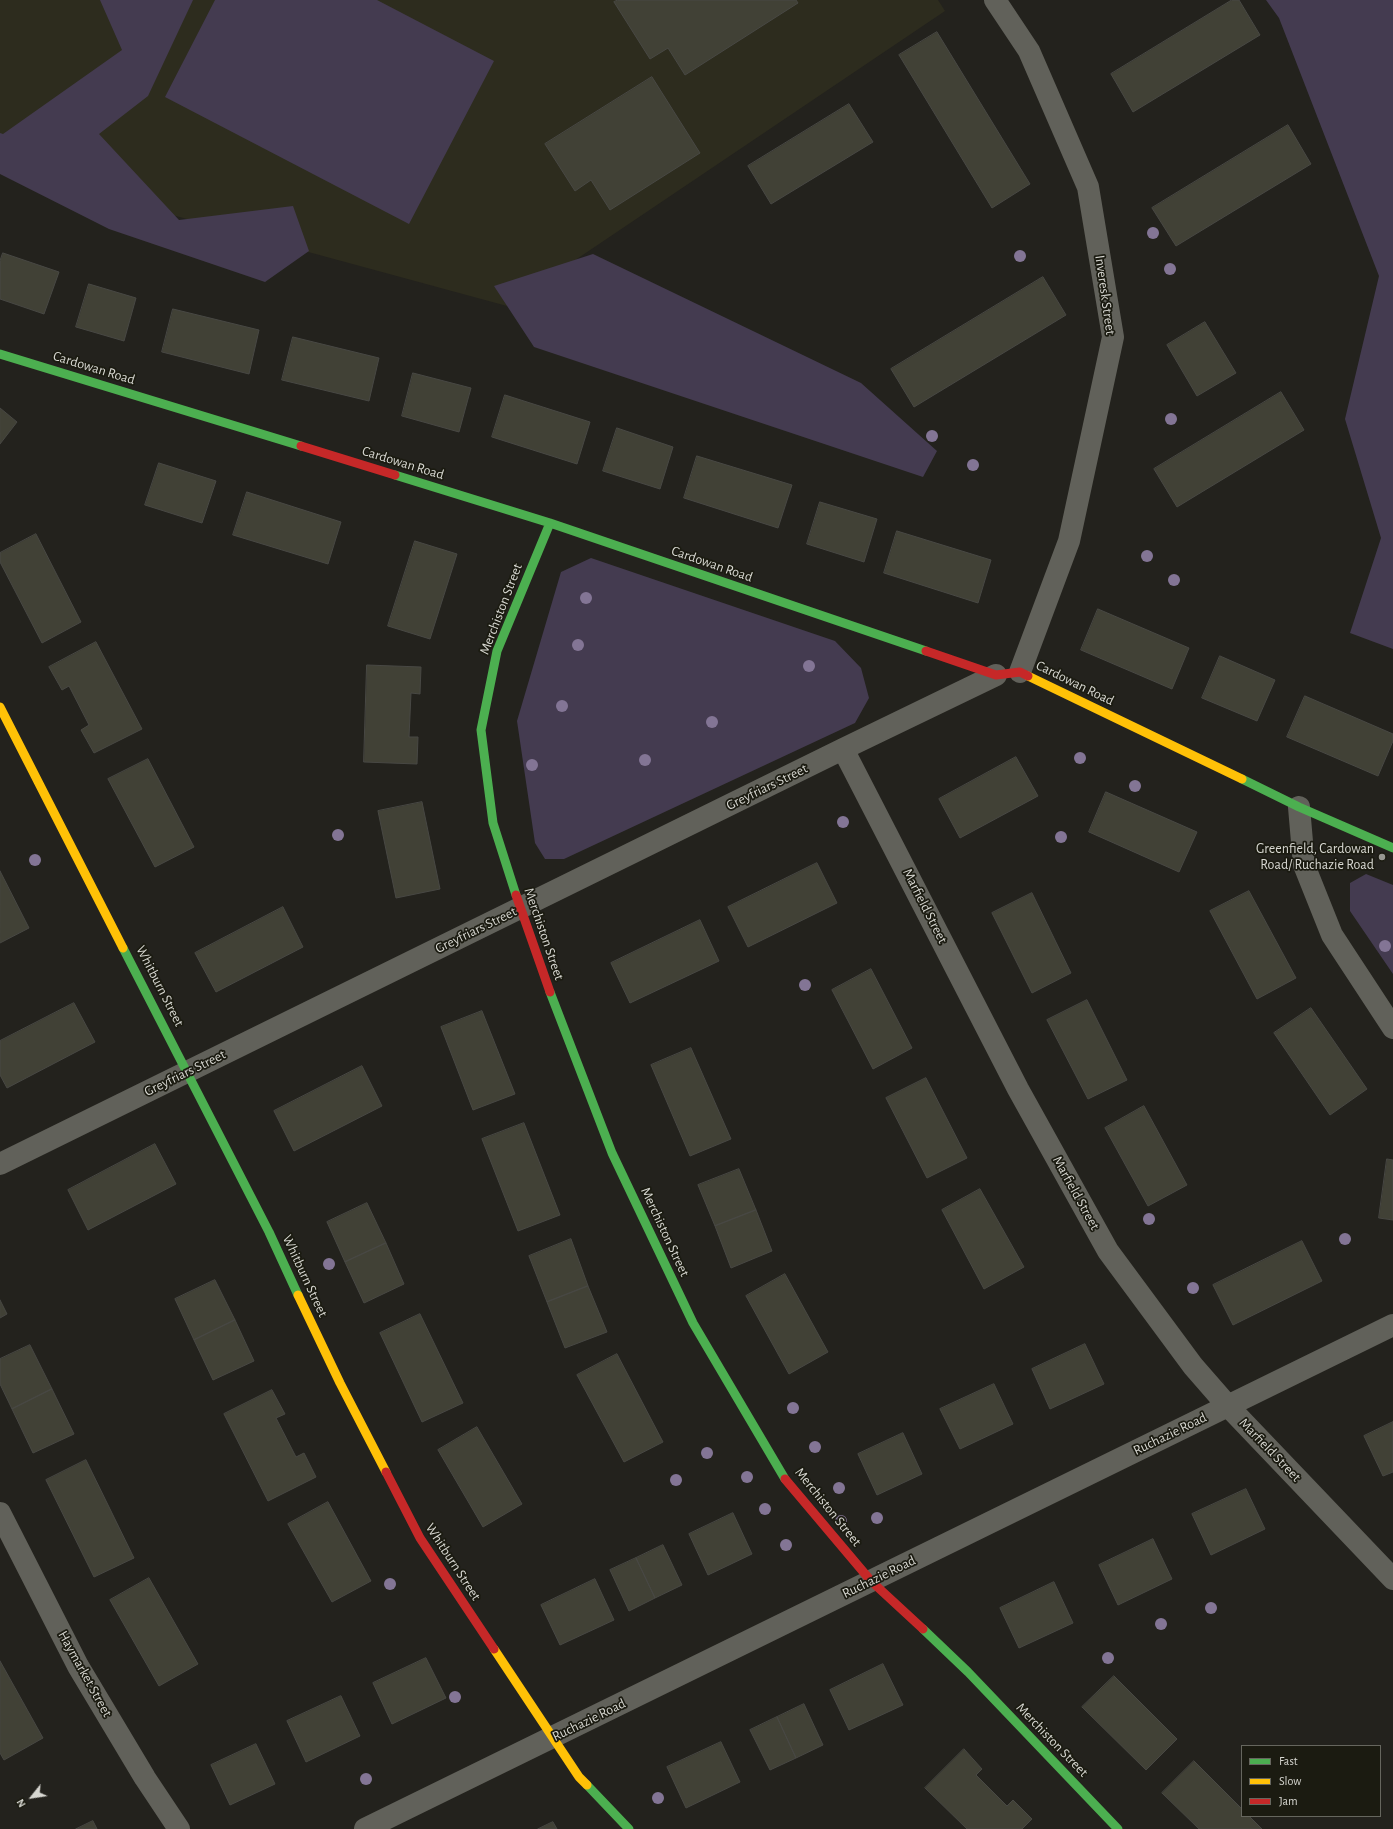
<!DOCTYPE html>
<style>
body{margin:0}
#map{position:relative;width:1393px;height:1829px;overflow:hidden;background:#23221d;font-family:"Alegreya Sans",sans-serif}
canvas{display:block}
.legend{position:absolute;left:1241px;top:1745px;width:140px;height:72px;box-sizing:border-box;background:#1b1b11;border:1px solid #66665e;margin:0;padding:5px 7px;list-style:none;font-size:12px;color:#d7d7d1}
.legend li{display:flex;align-items:center;gap:8px;height:20px}
.legend b{width:20px;border:1px solid #66665e}
.north{position:absolute;left:12px;top:1777px;width:40px;height:40px;-webkit-text-stroke:3px #1b1b11;paint-order:stroke;rotate:240deg;font-size:11px;font-weight:700;line-height:16px;text-align:center;color:#d7d7d1}
.north::after{content:'';display:block;margin:auto;width:14px;height:18px;background:#d7d7d1;clip-path:polygon(50% 0,100% 100%,50% 72%,0 100%)}
</style>
<div id="map">
<canvas width="1393" height="1829"></canvas>
<ul class="legend">
<li><b style="height:5px;background:#4caf50"></b>Fast</li>
<li><b style="height:5px;background:#ffc107"></b>Slow</li>
<li><b style="height:5px;background:#c62828"></b>Jam</li>
</ul>
<div class="north">N</div>
</div>
<script>
const context = document.querySelector('canvas').getContext('2d');
context.lineJoin = 'round';
function fillPath(path, color) { context.fillStyle = color; context.fill(path, 'evenodd'); }
function stroke(path, color, width, dash) { context.strokeStyle = color; context.lineWidth = width; context.lineCap = dash ? 'butt' : 'round'; context.setLineDash(dash || []); context.stroke(path); }
function write(font, color, halo, rows, align = 'center') {
  context.font = font + ' "Alegreya Sans",sans-serif'; context.lineWidth = 3.5; context.setLineDash([]); context.textBaseline = 'middle'; context.strokeStyle = halo; context.fillStyle = color; for (const [text, x, y, turn = 0] of rows) {
    context.save(); context.translate(x, y); context.rotate((+turn || 0) * Math.PI / 180); context.textAlign = isNaN(turn) ? turn : align; if (halo) context.strokeText(text, 0, 0); context.fillText(text, 0, 0); context.restore();
  }
}
const built = new Path2D(`
 M 0,0 L 938,0 L 945,11 L 507,306 L 62,185 L 0,148 Z`);
const green = new Path2D(`
 M 100,0 L 193,0 L 148,96 L 99,134 L 179,220 L 293,206 L 309,251 L 265,282 L 109,229 L 0,174 L 0,133 L 3,134 L 122,50 Z
 M 215,0 L 377,0 L 494,61 L 409,224 L 165,97 Z
 M 1266,0 L 1393,0 L 1393,649 L 1350,633 L 1381,538 L 1345,419 L 1379,276 L 1279,18 Z
 M 593,254 L 861,383 L 937,451 L 923,477 L 534,347 L 494,286 Z
 M 591,558 L 835,641 L 861,668 L 869,698 L 855,723 L 564,859 L 545,859 L 535,843 L 517,721 L 561,572 Z
 M 1366,874 L 1393,885 L 1393,974 L 1350,911 L 1350,883 Z`);
const building = new Path2D(`
 M 618,0 L 796,0 L 798,3 L 685,75 L 668,48 L 650,59 L 614,2 Z
 M 1232,0 L 1239,0 L 1260,35 L 1133,112 L 1111,74 Z
 M 937,32 L 1030,184 L 992,208 L 899,55 Z
 M 652,77 L 700,153 L 610,210 L 591,180 L 575,191 L 545,144 Z
 M 849,104 L 873,142 L 771,204 L 748,166 Z
 M 1288,125 L 1311,164 L 1176,246 L 1152,208 Z
 M 3,253 L 59,272 L 44,314 L 0,299 L 0,261 Z
 M 1043,277 L 1066,315 L 914,407 L 891,369 Z
 M 89,284 L 136,298 L 124,341 L 76,327 Z
 M 173,309 L 259,330 L 249,374 L 162,352 Z
 M 1205,322 L 1236,373 L 1197,396 L 1167,345 Z
 M 293,337 L 379,358 L 369,401 L 282,380 Z
 M 413,373 L 471,388 L 459,432 L 402,416 Z
 M 1281,392 L 1304,430 L 1177,507 L 1154,469 Z
 M 505,395 L 590,422 L 577,464 L 492,437 Z
 M 0,408 L 17,422 L 0,444 Z
 M 617,428 L 673,447 L 660,489 L 603,471 Z
 M 697,456 L 792,485 L 778,528 L 684,498 Z
 M 159,463 L 216,481 L 202,523 L 145,505 Z
 M 247,492 L 341,522 L 328,564 L 233,535 Z
 M 820,502 L 877,519 L 864,562 L 807,544 Z
 M 897,531 L 991,560 L 978,603 L 884,573 Z
 M 36,534 L 81,622 L 42,643 L 0,562 L 0,553 Z
 M 415,541 L 457,554 L 430,639 L 388,626 Z
 M 1098,609 L 1189,648 L 1172,689 L 1081,650 Z
 M 96,642 L 142,729 L 94,753 L 81,730 L 89,725 L 69,686 L 62,690 L 49,667 Z
 M 1220,656 L 1275,680 L 1257,721 L 1202,698 Z
 M 367,665 L 421,667 L 420,694 L 411,693 L 409,737 L 418,737 L 417,764 L 364,762 Z
 M 1305,696 L 1393,734 L 1393,741 L 1378,776 L 1287,737 Z
 M 1016,757 L 1038,796 L 960,838 L 939,799 Z
 M 148,759 L 194,847 L 155,867 L 108,779 Z
 M 1106,792 L 1197,832 L 1179,872 L 1089,832 Z
 M 422,802 L 440,889 L 396,898 L 378,811 Z
 M 817,863 L 837,903 L 748,947 L 728,907 Z
 M 0,871 L 29,928 L 0,943 Z
 M 1249,891 L 1296,978 L 1257,999 L 1210,911 Z
 M 1032,893 L 1071,973 L 1032,993 L 992,913 Z
 M 283,907 L 303,947 L 216,992 L 195,953 Z
 M 700,920 L 719,961 L 630,1003 L 611,963 Z
 M 871,969 L 912,1048 L 873,1069 L 832,990 Z
 M 1087,1000 L 1127,1080 L 1088,1099 L 1047,1020 Z
 M 74,1003 L 95,1042 L 7,1088 L 0,1075 L 0,1041 Z
 M 1311,1008 L 1367,1089 L 1330,1115 L 1274,1033 Z
 M 482,1011 L 515,1094 L 473,1110 L 441,1027 Z
 M 691,1048 L 731,1139 L 690,1156 L 651,1065 Z
 M 362,1066 L 382,1106 L 294,1151 L 274,1111 Z
 M 926,1078 L 967,1158 L 927,1178 L 886,1098 Z
 M 1144,1106 L 1187,1185 L 1148,1206 L 1105,1128 Z
 M 524,1123 L 560,1215 L 518,1231 L 482,1139 Z
 M 155,1144 L 176,1184 L 88,1230 L 68,1190 Z
 M 1387,1159 L 1393,1160 L 1393,1220 L 1379,1218 Z
 M 739,1169 L 756,1210 L 715,1226 L 698,1185 Z
 M 980,1189 L 1024,1267 L 984,1289 L 942,1210 Z
 M 367,1203 L 386,1243 L 345,1262 L 327,1222 Z
 M 756,1210 L 772,1251 L 731,1268 L 715,1226 Z
 M 571,1239 L 588,1286 L 547,1302 L 529,1256 Z
 M 1302,1241 L 1322,1281 L 1233,1325 L 1213,1285 Z
 M 386,1243 L 404,1284 L 364,1303 L 345,1262 Z
 M 785,1274 L 828,1352 L 789,1374 L 746,1296 Z
 M 215,1280 L 235,1320 L 194,1340 L 175,1299 Z
 M 588,1286 L 607,1332 L 565,1348 L 547,1302 Z
 M 0,1300 L 7,1314 L 0,1318 Z
 M 420,1314 L 463,1403 L 422,1422 L 380,1333 Z
 M 235,1320 L 254,1361 L 213,1380 L 194,1340 Z
 M 1085,1344 L 1104,1384 L 1050,1409 L 1032,1369 Z
 M 30,1345 L 52,1389 L 12,1409 L 0,1384 L 0,1359 Z
 M 617,1354 L 663,1442 L 624,1462 L 577,1375 Z
 M 994,1384 L 1013,1424 L 960,1449 L 940,1409 Z
 M 52,1389 L 74,1434 L 33,1453 L 12,1409 Z
 M 272,1390 L 285,1414 L 276,1418 L 296,1457 L 304,1453 L 316,1477 L 268,1501 L 224,1414 Z
 M 1393,1422 L 1393,1472 L 1383,1476 L 1364,1436 Z
 M 477,1427 L 522,1504 L 483,1527 L 438,1450 Z
 M 903,1433 L 922,1474 L 877,1495 L 858,1454 Z
 M 86,1460 L 134,1558 L 94,1577 L 46,1480 Z
 M 1246,1489 L 1265,1529 L 1211,1555 L 1192,1514 Z
 M 328,1502 L 371,1581 L 332,1602 L 288,1524 Z
 M 733,1513 L 752,1554 L 708,1575 L 689,1534 Z
 M 1153,1539 L 1172,1579 L 1118,1605 L 1099,1565 Z
 M 663,1545 L 682,1585 L 655,1598 L 636,1558 Z
 M 636,1558 L 655,1598 L 629,1611 L 610,1570 Z
 M 149,1578 L 198,1664 L 159,1686 L 110,1600 Z
 M 595,1579 L 614,1620 L 560,1645 L 541,1605 Z
 M 1054,1582 L 1073,1623 L 1019,1648 L 1000,1608 Z
 M 426,1658 L 446,1698 L 392,1724 L 373,1683 Z
 M 0,1661 L 43,1738 L 4,1760 L 0,1753 Z
 M 883,1664 L 903,1705 L 849,1730 L 830,1690 Z
 M 1114,1676 L 1177,1739 L 1146,1770 L 1082,1707 Z
 M 341,1696 L 360,1736 L 306,1762 L 287,1721 Z
 M 804,1704 L 823,1745 L 796,1758 L 777,1717 Z
 M 777,1717 L 796,1758 L 770,1770 L 750,1730 Z
 M 721,1742 L 740,1782 L 686,1808 L 667,1767 Z
 M 256,1744 L 275,1784 L 230,1805 L 211,1765 Z
 M 964,1749 L 982,1769 L 976,1775 L 1007,1806 L 1013,1800 L 1032,1819 L 1022,1829 L 967,1829 L 925,1788 Z
 M 1194,1761 L 1242,1809 L 1242,1816 L 1249,1816 L 1262,1829 L 1199,1829 L 1162,1793 Z
 M 93,1821 L 97,1829 L 76,1829 Z
 M 553,1822 L 557,1829 L 538,1829 Z`);
const street = new Path2D(`
 M 995,0 L 1029,51 L 1088,187 L 1113,337 L 1069,541 L 1020,672
 M 843,749 L 1018,1089 L 1108,1251 L 1193,1366 L 1227,1405 L 1393,1579
 M 1299,807 L 1304,865 L 1332,935 L 1393,1028
 M 0,1164 L 843,749 L 996,675
 M 0,1513 L 78,1666 L 145,1778 L 179,1829
 M 365,1829 L 1393,1325`);
const fast = new Path2D(`
 M 0,354 L 301,446
 M 395,475 L 550,523 L 926,651
 M 1242,779 L 1299,807 L 1393,848
 M 516,895 L 493,823 L 481,730 L 497,651 L 550,523
 M 123,948 L 269,1232 L 298,1295
 M 550,992 L 612,1153 L 693,1323 L 785,1479
 M 923,1629 L 968,1672 L 1118,1829
 M 587,1785 L 629,1829`);
const slow = new Path2D(`
 M 1028,676 L 1242,779
 M 0,707 L 123,948
 M 298,1295 L 340,1383 L 386,1472
 M 494,1649 L 579,1777 L 587,1785`);
const jam = new Path2D(`
 M 301,446 L 395,475
 M 926,651 L 996,675 L 1020,672 L 1028,676
 M 516,895 L 550,992
 M 386,1472 L 420,1538 L 494,1649
 M 785,1479 L 871,1581 L 923,1629`);
const trees = [
 [1153,233],
 [1020,256],
 [1170,269],
 [1171,419],
 [932,436],
 [973,465],
 [1147,556],
 [1174,580],
 [586,598],
 [578,645],
 [809,666],
 [562,706],
 [712,722],
 [1080,758],
 [645,760],
 [532,765],
 [1135,786],
 [843,822],
 [338,835],
 [1061,837],
 [35,860],
 [1385,946],
 [805,985],
 [1149,1219],
 [1345,1239],
 [329,1264],
 [1193,1288],
 [793,1408],
 [815,1447],
 [707,1453],
 [747,1477],
 [676,1480],
 [839,1488],
 [765,1509],
 [877,1518],
 [841,1521],
 [786,1545],
 [390,1584],
 [1211,1608],
 [1161,1624],
 [1108,1658],
 [455,1697],
 [366,1779],
 [658,1798]
];
const markers = [
 [1382,857,4,"#989892"]
];
const streetNames = [
 ["Inveresk Street",1105,295,82],
 ["Cardowan Road",94,368,17],
 ["Cardowan Road",403,463,17],
 ["Cardowan Road",712,564,19],
 ["Merchiston Street",501,609,-69],
 ["Cardowan Road",1075,683,26],
 ["Greyfriars Street",767,787,-26],
 ["Marfield Street",925,906,63],
 ["Greyfriars Street",476,930,-26],
 ["Merchiston Street",544,934,71],
 ["Whitburn Street",160,986,63],
 ["Greyfriars Street",185,1073,-26],
 ["Marfield Street",1076,1193,61],
 ["Merchiston Street",665,1232,65],
 ["Whitburn Street",305,1276,65],
 ["Ruchazie Road",1170,1434,-26],
 ["Marfield Street",1270,1450,46],
 ["Merchiston Street",828,1507,51],
 ["Whitburn Street",453,1562,57],
 ["Ruchazie Road",879,1577,-26],
 ["Haymarket Street",85,1674,61],
 ["Ruchazie Road",589,1720,-26],
 ["Merchiston Street",1052,1740,46]
];
const poiNames = [
 ["Greenfield, Cardowan",1374,849],
 ["Road/ Ruchazie Road",1374,865]
];
fillPath(built, '#2d2c1e');
fillPath(green, '#443b50');
fillPath(building, '#414136');
stroke(building, '#484844', 1);
stroke(street, '#61615a', 22);
stroke(fast, '#4caf50', 9);
stroke(slow, '#ffc107', 9);
stroke(jam, '#c62828', 9);
context.fillStyle = '#837595';
for (const [x, y] of trees) { context.beginPath(); context.arc(x, y, 6, 0, 2 * Math.PI); context.fill(); }
for (const [x, y, r, color] of markers) { const dot = new Path2D(); dot.arc(x, y, r, 0, 2 * Math.PI); context.fillStyle = color; context.fill(dot); stroke(dot, '#1b1b11', 1.5); }
write('14px', '#d7d7d1', '#1b1b11', streetNames);
write('14px', '#d7d7d1', '#1b1b11', poiNames, 'right');
</script>
